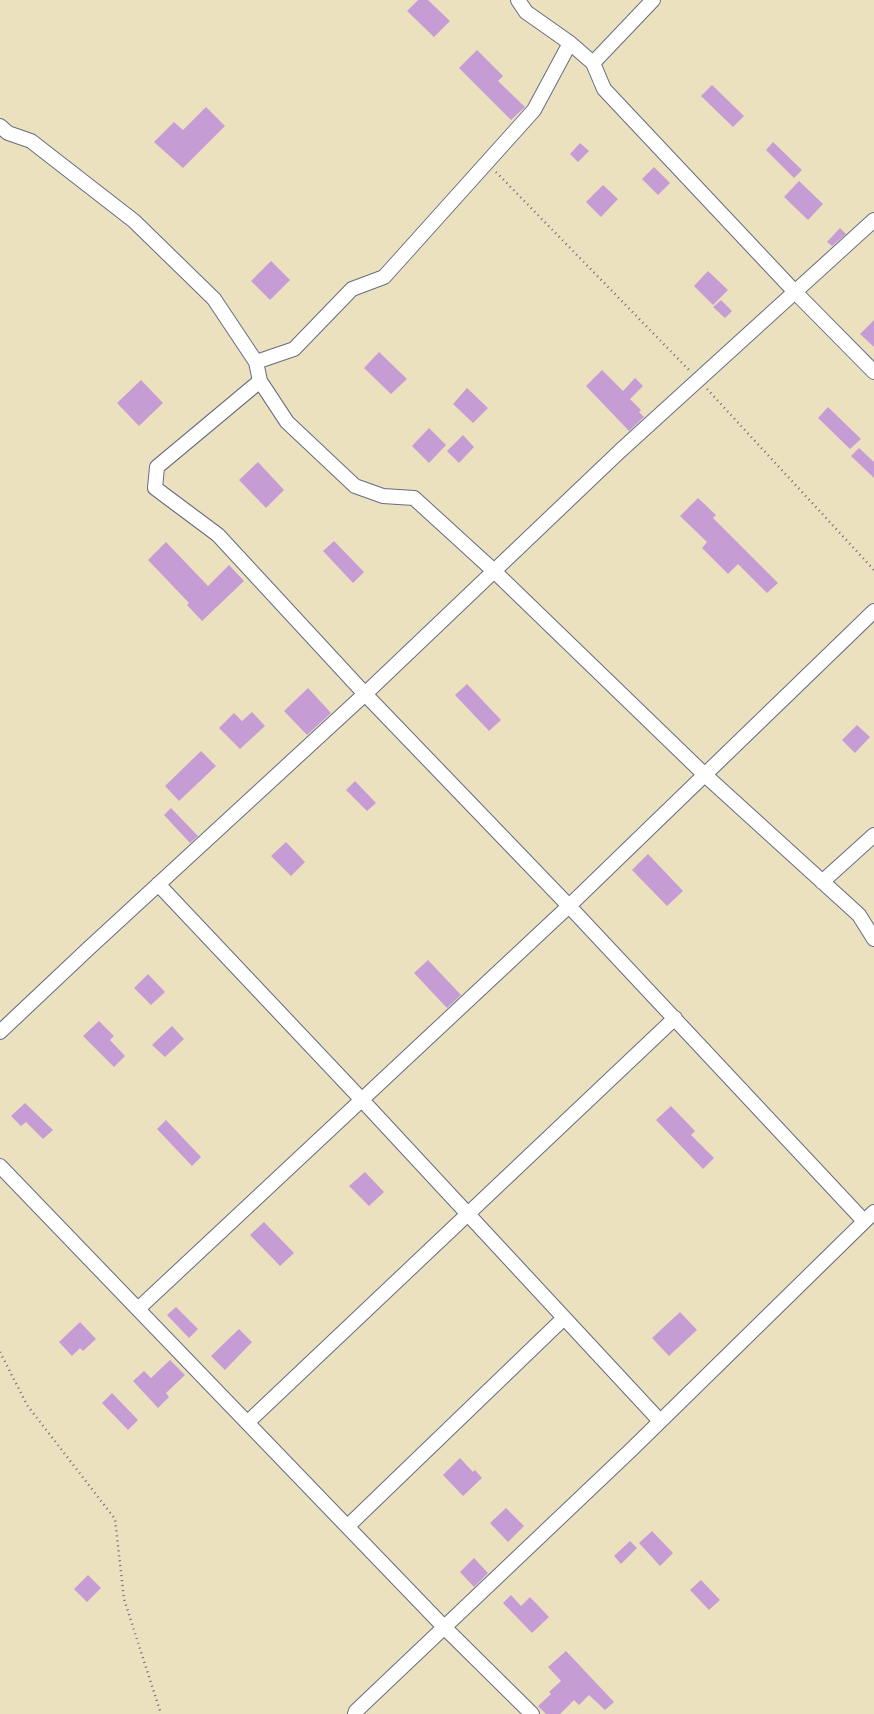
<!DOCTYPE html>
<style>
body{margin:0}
canvas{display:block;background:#ece1bf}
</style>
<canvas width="874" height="1714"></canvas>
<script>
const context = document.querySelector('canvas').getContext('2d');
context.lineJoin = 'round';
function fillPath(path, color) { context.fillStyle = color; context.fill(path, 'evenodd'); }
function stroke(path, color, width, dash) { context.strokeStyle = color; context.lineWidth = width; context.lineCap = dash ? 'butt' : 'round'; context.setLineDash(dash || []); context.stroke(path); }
const building = new Path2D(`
 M 418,0 L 428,0 L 450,21 L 434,37 L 407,11 Z
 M 477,50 L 503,76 L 498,81 L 525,107 L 511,120 L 459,68 Z
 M 712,85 L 744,116 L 733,127 L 701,96 Z
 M 206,107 L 225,126 L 183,168 L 154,142 L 174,122 L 183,130 Z
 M 773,142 L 802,170 L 794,178 L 766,150 Z
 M 580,143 L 589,151 L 578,162 L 570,154 Z
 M 654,167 L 670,183 L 658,195 L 642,179 Z
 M 799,181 L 823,204 L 808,220 L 784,197 Z
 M 603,185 L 618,199 L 601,217 L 586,202 Z
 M 840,228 L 846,234 L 832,246 L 827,242 Z
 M 271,261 L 290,280 L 270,300 L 251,281 Z
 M 708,271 L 728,290 L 713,305 L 694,286 Z
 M 721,300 L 732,311 L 725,318 L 713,307 Z
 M 874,320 L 874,347 L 860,334 Z
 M 379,352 L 407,379 L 391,394 L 364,368 Z
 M 602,370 L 623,391 L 635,378 L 643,386 L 630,399 L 641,410 L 639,412 L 644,417 L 629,431 L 586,386 Z
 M 141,380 L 163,403 L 139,426 L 117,403 Z
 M 467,388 L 488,408 L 473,423 L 453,404 Z
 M 828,407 L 861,439 L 850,449 L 818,418 Z
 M 429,428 L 446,445 L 429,463 L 412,446 Z
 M 463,435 L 474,447 L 459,463 L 447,451 Z
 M 859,448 L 874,462 L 874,478 L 851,456 Z
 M 258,462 L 284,490 L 266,508 L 239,480 Z
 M 698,498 L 716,515 L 713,518 L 778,583 L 767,593 L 738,564 L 728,574 L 702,548 L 707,542 L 680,516 Z
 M 334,541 L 364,572 L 353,583 L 323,551 Z
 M 166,542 L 208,586 L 229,565 L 244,581 L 202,621 L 187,605 L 189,603 L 148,560 Z
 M 467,684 L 501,720 L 489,731 L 455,695 Z
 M 308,688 L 331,713 L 307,735 L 284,711 Z
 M 252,712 L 265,726 L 240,749 L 219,728 L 234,713 L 242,721 Z
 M 857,725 L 870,737 L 855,753 L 842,740 Z
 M 201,751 L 216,766 L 179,801 L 165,786 Z
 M 355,781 L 376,803 L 367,811 L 346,790 Z
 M 171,808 L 198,836 L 190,843 L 164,815 Z
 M 286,842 L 305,862 L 291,876 L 271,856 Z
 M 648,854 L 683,891 L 667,906 L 632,870 Z
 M 428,960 L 461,995 L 447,1008 L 414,973 Z
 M 148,974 L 165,992 L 151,1005 L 134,988 Z
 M 99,1021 L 114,1036 L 110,1040 L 125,1056 L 114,1067 L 83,1036 Z
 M 172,1026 L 184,1039 L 165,1057 L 152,1045 Z
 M 25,1103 L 53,1130 L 43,1139 L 26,1122 L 21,1126 L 11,1116 Z
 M 671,1106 L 695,1131 L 691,1135 L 714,1158 L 703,1169 L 656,1120 Z
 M 166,1120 L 201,1157 L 192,1166 L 157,1129 Z
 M 365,1172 L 384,1192 L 369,1206 L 349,1186 Z
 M 264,1222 L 294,1253 L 280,1266 L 250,1235 Z
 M 176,1307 L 198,1329 L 189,1338 L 167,1315 Z
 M 680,1312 L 697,1330 L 669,1356 L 652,1338 Z
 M 80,1322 L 96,1339 L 83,1351 L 80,1348 L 72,1356 L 59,1342 Z
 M 239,1329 L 252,1342 L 225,1370 L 211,1356 Z
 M 170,1360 L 185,1375 L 166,1393 L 169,1397 L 158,1408 L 133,1381 L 144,1371 L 151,1378 Z
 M 112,1393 L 138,1420 L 128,1430 L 102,1403 Z
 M 460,1458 L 473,1472 L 475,1470 L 482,1478 L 463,1496 L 443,1475 Z
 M 506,1508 L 524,1526 L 508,1542 L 490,1523 Z
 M 652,1531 L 673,1553 L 660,1566 L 639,1543 Z
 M 630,1541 L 637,1548 L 621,1564 L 614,1556 Z
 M 474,1558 L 488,1573 L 474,1587 L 460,1572 Z
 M 88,1575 L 101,1588 L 87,1602 L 74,1589 Z
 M 701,1580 L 720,1600 L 709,1610 L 690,1590 Z
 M 511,1595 L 521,1606 L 530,1597 L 549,1617 L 532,1633 L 503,1603 Z
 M 566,1651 L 614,1702 L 605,1710 L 589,1695 L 579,1705 L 574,1700 L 560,1714 L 546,1714 L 538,1706 L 551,1694 L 549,1692 L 561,1681 L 548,1667 Z`);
const path = new Path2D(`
 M 496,172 L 690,371
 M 707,389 L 874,570
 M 0,1352 L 27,1405 L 115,1519 L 124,1599 L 161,1714`);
const minor = new Path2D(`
 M 518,0 L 526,12 L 570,43 L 593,63 L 604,89 L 795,292 L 874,372
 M 593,63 L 653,0
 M 0,126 L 8,133 L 31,141 L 134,221 L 214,299 L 256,362 L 260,381 L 287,422 L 355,486 L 383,496 L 414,498 L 494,571 L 705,775 L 859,915 L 874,939
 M 256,362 L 294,349 L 352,289 L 384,277 L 534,110 L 570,43
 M 260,381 L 157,467 L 155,488 L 218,535 L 365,694 L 569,906 L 864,1221
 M 822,882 L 874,835
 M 158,884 L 362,1100 L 660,1421
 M 0,1032 L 88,949 L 365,694 L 620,451 L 874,220
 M 0,1166 L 444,1627 L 532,1714
 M 139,1308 L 569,906 L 874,611
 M 248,1422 L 675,1018
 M 348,1526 L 564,1318
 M 355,1714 L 356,1711 L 632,1449 L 874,1212`);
fillPath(building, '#c69cd4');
stroke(minor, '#646d80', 16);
stroke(path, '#646d80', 2.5, [1, 4]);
stroke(minor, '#fff', 14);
</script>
